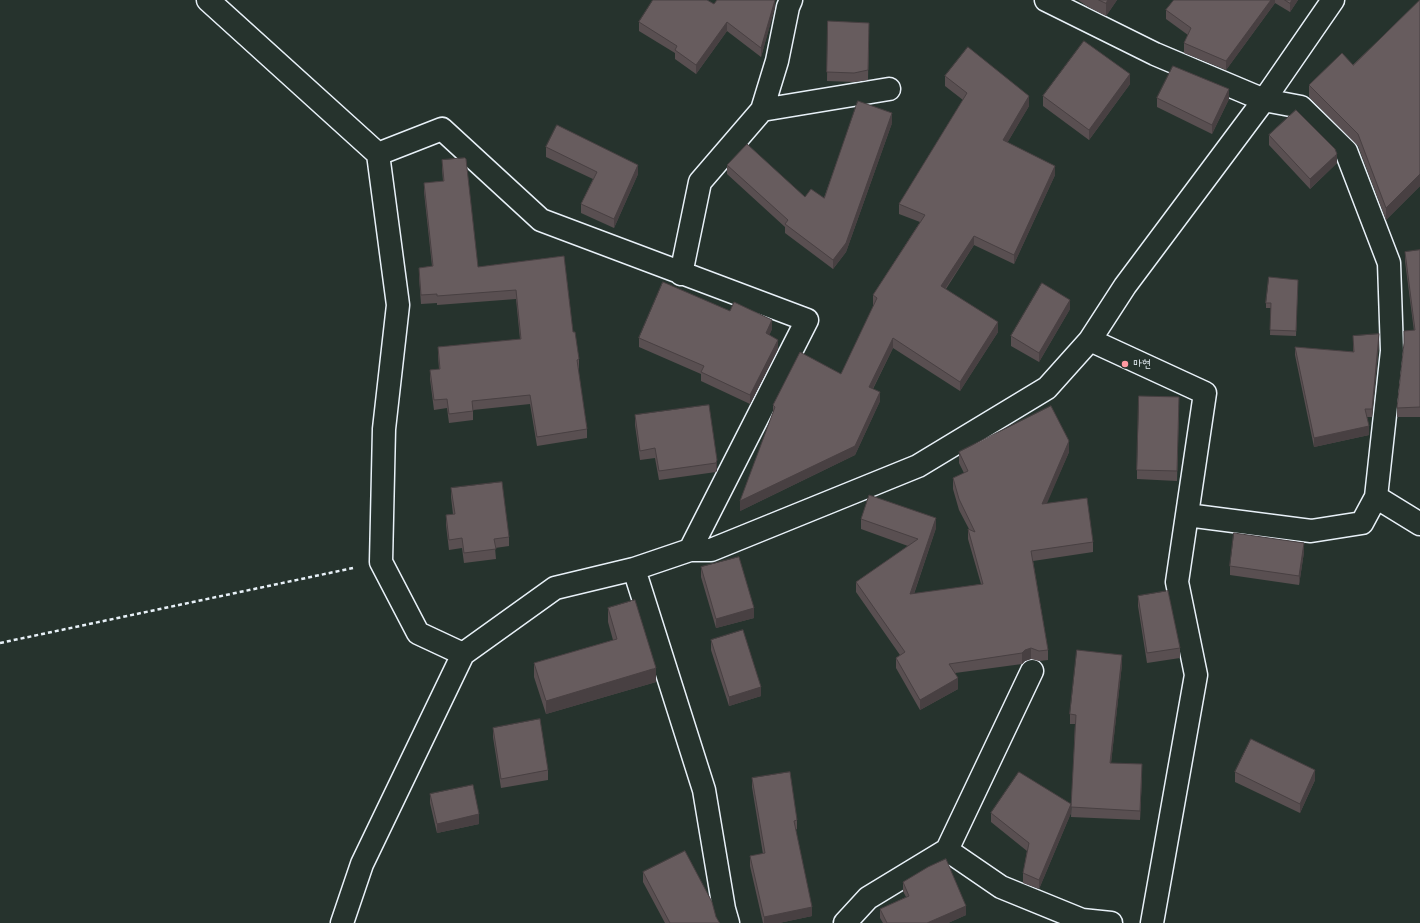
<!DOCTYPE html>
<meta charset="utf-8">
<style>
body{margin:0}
canvas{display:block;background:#26332d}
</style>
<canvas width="1420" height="923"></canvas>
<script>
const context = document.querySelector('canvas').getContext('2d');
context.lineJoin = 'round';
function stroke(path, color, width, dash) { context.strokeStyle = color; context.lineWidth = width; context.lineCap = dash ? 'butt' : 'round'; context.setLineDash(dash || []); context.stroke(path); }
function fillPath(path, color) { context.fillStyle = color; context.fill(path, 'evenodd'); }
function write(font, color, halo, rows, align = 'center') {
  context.font = font + ' "Playpen Sans","Poor Story",sans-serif'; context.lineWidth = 3.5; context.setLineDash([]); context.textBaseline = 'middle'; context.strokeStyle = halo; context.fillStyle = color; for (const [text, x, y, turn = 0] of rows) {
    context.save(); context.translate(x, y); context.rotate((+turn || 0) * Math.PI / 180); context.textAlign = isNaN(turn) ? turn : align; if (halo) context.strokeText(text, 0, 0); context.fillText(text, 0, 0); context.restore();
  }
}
const path = new Path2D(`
 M 0,643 L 353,568`);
const minor = new Path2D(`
 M 208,0 L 378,154 L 398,305 L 384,429 L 381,562 L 418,633 L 463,654
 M 1046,0 L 1155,54 L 1264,100 L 1301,107 L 1346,151 L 1389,263 L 1392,351 L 1376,497 L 1420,524
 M 762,110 L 889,89
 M 378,154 L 442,129 L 541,220 L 807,320 L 690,550
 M 681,274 L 700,182 L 762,110 L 777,61 L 788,7 L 791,0
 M 1090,340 L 1205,393 L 1177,582 L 1196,675 L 1152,923
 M 1187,515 L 1311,531 L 1362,523 L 1376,497
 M 634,569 L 704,790 L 724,909 L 728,923
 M 947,850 L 1032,671
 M 342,923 L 362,864 L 463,654 L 555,588 L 634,569 L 690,550 L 711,550 L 918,466 L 1047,388 L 1090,340 L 1125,286 L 1264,100 L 1333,0
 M 845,923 L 868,898 L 947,850 L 1001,887 L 1082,920 L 1111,923`);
const wall = new Path2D(`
 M 775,0 L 775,7 L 761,57 L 727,31 L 696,74 L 675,59 L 675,53 L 639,31 L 639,22 L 714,4 Z
 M 1078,0 L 1117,0 L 1106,16 L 1088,7 Z
 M 1174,0 L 1298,0 L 1290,12 L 1275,3 L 1226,70 L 1184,53 L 1184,43 L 1188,35 L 1166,19 L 1166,10 Z
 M 1420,0 L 1420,186 L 1386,220 L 1358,146 L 1309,97 L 1309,85 L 1353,65 Z
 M 828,21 L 869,32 L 868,80 L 854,82 L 827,81 Z
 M 945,76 L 1029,106 L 1007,143 L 1055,175 L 1014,264 L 974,245 L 946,289 L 998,332 L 960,391 L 893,348 L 873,389 L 880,401 L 855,455 L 740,511 L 773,413 L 773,405 L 841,374 L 874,305 L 873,305 L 873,295 L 920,222 L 899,214 L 899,204 L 963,100 L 945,86 Z
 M 1130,84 L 1089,140 L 1043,106 L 1043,96 Z
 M 1157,98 L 1229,99 L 1212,134 L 1157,107 Z
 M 892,123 L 846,252 L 833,269 L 785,233 L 785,227 L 727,174 L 727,165 L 805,197 L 824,198 Z
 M 1269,135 L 1337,163 L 1310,189 L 1269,145 Z
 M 546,147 L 638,174 L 614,228 L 581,213 L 581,204 L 593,179 L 546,157 Z
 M 442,160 L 478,267 L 564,256 L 573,332 L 579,359 L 579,368 L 578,369 L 587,429 L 587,438 L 537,446 L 530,404 L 473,410 L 473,420 L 449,423 L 447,408 L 434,410 L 430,379 L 430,370 L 439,369 L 438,356 L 438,347 L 520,339 L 516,299 L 437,305 L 437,303 L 421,304 L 419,277 L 419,268 L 432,266 L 424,192 L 424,183 L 443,181 L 442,169 Z
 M 1420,250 L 1420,417 L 1397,417 L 1397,408 L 1414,331 L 1405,261 L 1405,252 Z
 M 1298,280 L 1296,336 L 1270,335 L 1271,308 L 1266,308 L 1266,303 Z
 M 1070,309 L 1039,362 L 1011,346 L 1011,336 Z
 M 772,329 L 769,335 L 778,349 L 750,404 L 701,381 L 701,374 L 639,347 L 639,338 Z
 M 1353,336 L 1379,343 L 1372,417 L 1367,417 L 1369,435 L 1314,447 L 1295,355 L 1295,347 L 1353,352 Z
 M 1179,407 L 1177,481 L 1137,479 L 1137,470 Z
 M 635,415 L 717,460 L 717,470 L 716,472 L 659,480 L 655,458 L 640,460 L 635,425 Z
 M 959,452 L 1069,452 L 1046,504 L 1093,542 L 1093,552 L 1033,561 L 1048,650 L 1048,660 L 1039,661 L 1031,659 L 1025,661 L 1022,664 L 955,673 L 958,689 L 920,710 L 896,668 L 896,658 L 900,655 L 856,592 L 856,582 L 908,546 L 861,529 L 861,519 L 936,528 L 914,594 L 981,584 L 968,539 L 968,529 L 969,529 L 959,510 L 953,489 L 953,478 L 964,473 L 959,463 Z
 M 451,488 L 509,537 L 509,546 L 495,548 L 496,559 L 464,563 L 462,548 L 449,550 L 446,525 L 446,515 L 453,514 L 451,497 Z
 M 1304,552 L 1299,585 L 1230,575 L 1230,566 Z
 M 701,567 L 754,618 L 716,628 L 701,577 Z
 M 1138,596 L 1180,648 L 1180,658 L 1147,663 L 1138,606 Z
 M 608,608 L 656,682 L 546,714 L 534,677 L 534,663 L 613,640 L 608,622 Z
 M 711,640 L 761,696 L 729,706 L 711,650 Z
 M 1122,664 L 1111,763 L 1142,774 L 1140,820 L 1071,817 L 1075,724 L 1070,724 L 1070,714 Z
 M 493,728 L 548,770 L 548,780 L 501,788 L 493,737 Z
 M 1235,772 L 1315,780 L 1300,813 L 1235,782 Z
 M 752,778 L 797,820 L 797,829 L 795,830 L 812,916 L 779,923 L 763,923 L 750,866 L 750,856 L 763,854 L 752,787 Z
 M 430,794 L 479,824 L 437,833 L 430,803 Z
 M 991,813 L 1071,813 L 1039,889 L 1023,883 L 1023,873 L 1027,851 L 991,822 Z
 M 643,872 L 716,917 L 719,922 L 720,923 L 665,923 L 643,882 Z
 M 903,882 L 966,915 L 948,923 L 883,923 L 880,918 L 880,909 L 906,897 L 903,891 Z`);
const shadedWall = new Path2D(`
 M 775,0 L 775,7 L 761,57 L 761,48 Z
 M 1108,0 L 1117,0 L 1106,16 L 1106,3 Z
 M 1271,0 L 1275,0 L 1275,3 L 1226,70 L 1226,61 Z
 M 1292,0 L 1298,0 L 1290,12 L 1290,3 Z
 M 727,22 L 727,31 L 696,74 L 696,65 Z
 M 1130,74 L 1130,84 L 1089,140 L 1089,130 Z
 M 1229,89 L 1229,99 L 1212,134 L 1212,125 Z
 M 1029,96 L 1029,106 L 1003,150 L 1003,140 Z
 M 892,113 L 892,123 L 846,252 L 833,269 L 833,260 Z
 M 1337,154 L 1337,163 L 1310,189 L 1310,179 Z
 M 638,165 L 638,174 L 614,228 L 614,219 Z
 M 1055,166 L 1055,175 L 1014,264 L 1014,255 Z
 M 1420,174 L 1420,186 L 1386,220 L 1386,208 Z
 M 974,236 L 974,245 L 941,295 L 941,286 Z
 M 1070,300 L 1070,309 L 1039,362 L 1039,353 Z
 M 772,320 L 772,329 L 766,343 L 766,333 Z
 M 998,322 L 998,332 L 960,391 L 960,382 Z
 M 1379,334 L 1379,343 L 1372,417 L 1372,409 Z
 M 893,338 L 893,348 L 869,396 L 869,387 Z
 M 778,340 L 778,349 L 750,404 L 750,395 Z
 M 880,392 L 880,401 L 855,455 L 740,511 L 740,501 Z
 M 1369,426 L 1369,435 L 1314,447 L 1314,438 Z
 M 1069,441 L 1069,452 L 1042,515 L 1042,504 Z
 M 717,460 L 717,470 L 716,472 L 716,463 Z
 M 936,518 L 936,528 L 910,605 L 910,594 Z
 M 1304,543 L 1304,552 L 1299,585 L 1299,576 Z
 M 754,608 L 754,618 L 716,628 L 716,619 Z
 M 1031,648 L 1031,659 L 1025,661 L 1022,664 L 1022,653 L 1025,650 Z
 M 1122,655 L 1122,664 L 1110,772 L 1110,763 Z
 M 656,668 L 656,682 L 546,714 L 546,701 Z
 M 958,678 L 958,689 L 920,710 L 920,700 Z
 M 761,687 L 761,696 L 729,706 L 729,697 Z
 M 1142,764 L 1142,774 L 1140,820 L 1140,811 Z
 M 1315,770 L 1315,780 L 1300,813 L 1300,804 Z
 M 1071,804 L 1071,813 L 1039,889 L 1039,880 Z
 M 479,814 L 479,824 L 437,833 L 437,824 Z
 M 966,906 L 966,915 L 948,923 L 927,923 Z
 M 812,907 L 812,916 L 779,923 L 764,923 L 764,917 Z`);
const building = new Path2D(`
 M 653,0 L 707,0 L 714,4 L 717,0 L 775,0 L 761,48 L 727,22 L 696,65 L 675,50 L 677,46 L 639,22 Z
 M 1099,0 L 1108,0 L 1106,3 Z
 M 1174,0 L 1271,0 L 1226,61 L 1184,43 L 1191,28 L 1166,10 Z
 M 1285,0 L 1292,0 L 1290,3 Z
 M 1420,0 L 1420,174 L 1386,208 L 1358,134 L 1309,85 L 1342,53 L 1353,65 Z
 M 828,21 L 869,23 L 868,70 L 854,73 L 827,72 Z
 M 1084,41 L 1130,74 L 1089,130 L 1043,96 Z
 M 968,47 L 1029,96 L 1003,140 L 1055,166 L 1014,255 L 974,236 L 941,286 L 998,322 L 960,382 L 893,338 L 869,387 L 880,392 L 855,446 L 740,501 L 775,407 L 773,405 L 800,352 L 841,374 L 877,298 L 873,295 L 925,215 L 899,204 L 967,93 L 945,76 Z
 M 1173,66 L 1229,89 L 1212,125 L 1157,98 Z
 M 858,101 L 892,113 L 846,243 L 833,260 L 785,224 L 788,220 L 727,165 L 747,144 L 805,197 L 811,189 L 824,198 Z
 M 1296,110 L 1335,149 L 1337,154 L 1310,179 L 1269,135 Z
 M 557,125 L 638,165 L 614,219 L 581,204 L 597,172 L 546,147 Z
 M 465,158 L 466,159 L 478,267 L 564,256 L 573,332 L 575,332 L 579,359 L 577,360 L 587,429 L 537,437 L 530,395 L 472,401 L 473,411 L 449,414 L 447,399 L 434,400 L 430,370 L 440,369 L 438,347 L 521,339 L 516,290 L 437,296 L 437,294 L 421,295 L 419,268 L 433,266 L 424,183 L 444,181 L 442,160 Z
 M 1420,250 L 1420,407 L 1397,408 L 1404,343 L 1404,331 L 1415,330 L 1405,252 Z
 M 1269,277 L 1298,280 L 1296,331 L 1270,330 L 1271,303 L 1266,303 Z
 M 663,282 L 730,311 L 734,302 L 772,320 L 766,333 L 778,340 L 750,395 L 701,372 L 704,366 L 639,338 Z
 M 1042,283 L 1070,300 L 1039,353 L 1011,336 Z
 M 1379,334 L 1372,409 L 1365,409 L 1369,426 L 1314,438 L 1295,347 L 1354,352 L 1353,336 Z
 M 1139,396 L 1179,397 L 1177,471 L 1137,470 Z
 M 709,405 L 717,460 L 716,463 L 659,471 L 655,448 L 640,451 L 635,415 Z
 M 1051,406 L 1069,441 L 1042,504 L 1087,498 L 1093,542 L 1031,551 L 1048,650 L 1039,651 L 1031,648 L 1025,650 L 1022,653 L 949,664 L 958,678 L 920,700 L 896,658 L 905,652 L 856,582 L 918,539 L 861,519 L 869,495 L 936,518 L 910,594 L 983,584 L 968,529 L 975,532 L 959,499 L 953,478 L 968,471 L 959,452 Z
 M 502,482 L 509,537 L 494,539 L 496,549 L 464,553 L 462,538 L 449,540 L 446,515 L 455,514 L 451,488 Z
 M 1234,533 L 1304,543 L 1299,576 L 1230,566 Z
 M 739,557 L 754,608 L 716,619 L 701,567 Z
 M 1168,591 L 1180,648 L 1147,653 L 1138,596 Z
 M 635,600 L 656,668 L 546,701 L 534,663 L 617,639 L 608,608 Z
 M 743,630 L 761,687 L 729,697 L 711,640 Z
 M 1077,650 L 1122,655 L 1110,763 L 1142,764 L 1140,811 L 1071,807 L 1076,715 L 1070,714 Z
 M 540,719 L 548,770 L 501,779 L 493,728 Z
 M 1251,739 L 1315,770 L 1300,804 L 1235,772 Z
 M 790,772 L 797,820 L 794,821 L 812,907 L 764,917 L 750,856 L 765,853 L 752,778 Z
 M 1019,772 L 1071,804 L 1039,880 L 1023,873 L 1029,843 L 991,813 Z
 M 473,785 L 479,814 L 437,824 L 430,794 Z
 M 685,851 L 712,902 L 716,917 L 719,922 L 720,923 L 670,923 L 643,872 Z
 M 946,859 L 966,906 L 927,923 L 887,923 L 880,909 L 909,896 L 903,882 L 928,867 Z`);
const markers = [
 [1125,364,4,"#ff9aa2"]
];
const poiNames = [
 ["마현",1133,364]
];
stroke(minor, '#e8f1f8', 25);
stroke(path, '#e8f1f8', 2.5, [4, 3]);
stroke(minor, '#26332d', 22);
fillPath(wall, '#594f51');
fillPath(shadedWall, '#484042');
fillPath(building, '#675c5e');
stroke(building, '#484042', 1);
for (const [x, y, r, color] of markers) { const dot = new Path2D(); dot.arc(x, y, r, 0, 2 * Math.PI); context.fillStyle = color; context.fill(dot); stroke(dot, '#26332d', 1.5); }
write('11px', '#e8f1f8', '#26332d', poiNames, 'left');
</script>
